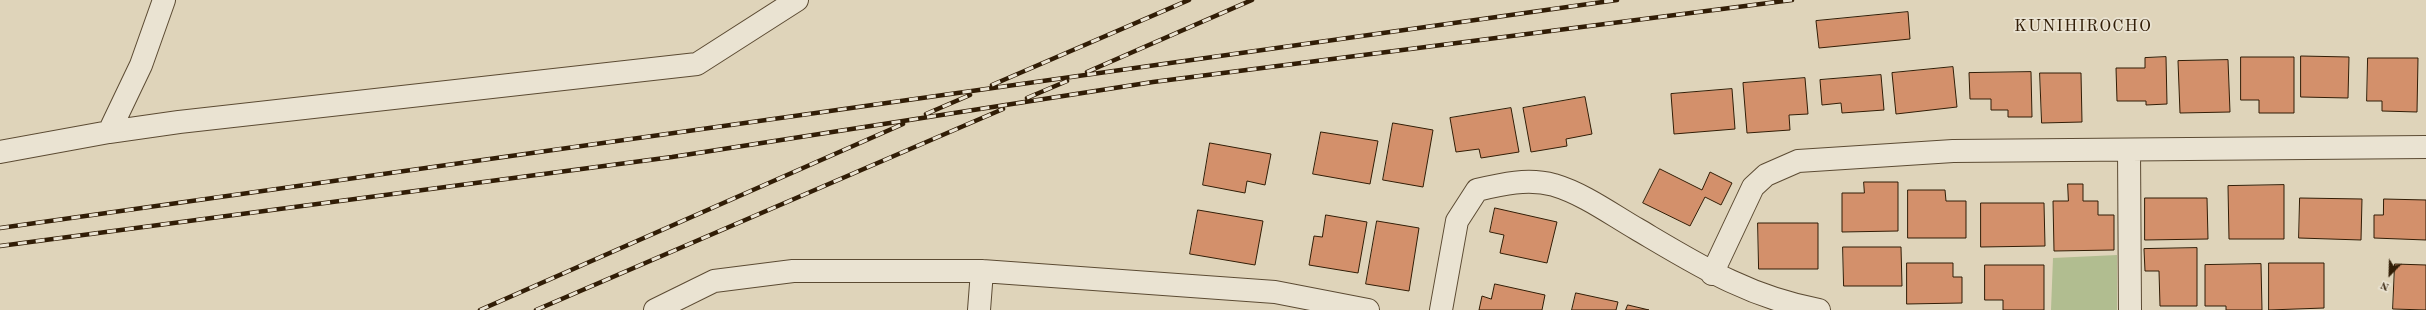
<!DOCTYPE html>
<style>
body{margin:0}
#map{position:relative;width:2426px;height:310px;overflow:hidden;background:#dfd4ba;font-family:"Old Standard TT",serif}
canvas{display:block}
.north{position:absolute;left:2370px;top:254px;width:40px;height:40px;-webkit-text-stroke:3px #eae3d2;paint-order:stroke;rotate:203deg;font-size:11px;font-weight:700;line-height:16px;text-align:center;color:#311d06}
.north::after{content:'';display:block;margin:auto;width:14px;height:18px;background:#311d06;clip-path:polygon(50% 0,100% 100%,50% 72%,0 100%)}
</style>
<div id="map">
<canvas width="2426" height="310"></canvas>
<div class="north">N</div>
</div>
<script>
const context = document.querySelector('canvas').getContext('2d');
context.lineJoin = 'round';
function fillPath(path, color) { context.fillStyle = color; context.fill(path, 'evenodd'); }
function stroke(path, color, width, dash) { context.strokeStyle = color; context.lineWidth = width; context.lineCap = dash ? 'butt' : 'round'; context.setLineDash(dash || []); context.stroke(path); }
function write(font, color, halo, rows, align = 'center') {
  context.font = font + ' "Old Standard TT",serif'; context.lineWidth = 3.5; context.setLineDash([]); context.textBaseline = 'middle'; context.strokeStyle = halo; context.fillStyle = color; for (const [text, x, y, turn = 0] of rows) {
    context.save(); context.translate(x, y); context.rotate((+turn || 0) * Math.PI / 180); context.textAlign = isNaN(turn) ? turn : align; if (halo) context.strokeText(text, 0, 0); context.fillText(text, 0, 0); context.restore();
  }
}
const green = new Path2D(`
 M 2117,255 L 2117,310 L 2051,310 L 2053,258 Z`);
const building = new Path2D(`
 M 1908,12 L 1910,39 L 1819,48 L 1816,21 Z
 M 2301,56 L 2349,57 L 2348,98 L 2301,97 Z
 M 2166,57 L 2167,104 L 2146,105 L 2146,101 L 2117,101 L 2116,68 L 2145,68 L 2145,58 Z
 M 2241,57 L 2294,57 L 2294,113 L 2259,113 L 2259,100 L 2241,100 Z
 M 2368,58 L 2418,58 L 2417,112 L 2382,111 L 2382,101 L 2367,101 Z
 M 2228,60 L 2230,112 L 2180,113 L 2178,61 Z
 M 1953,67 L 1957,107 L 1896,114 L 1892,73 Z
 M 2031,72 L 2032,117 L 2008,117 L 2008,110 L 1991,110 L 1991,99 L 1970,99 L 1969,73 Z
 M 2040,73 L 2081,73 L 2082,122 L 2042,123 Z
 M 1881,75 L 1884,110 L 1842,113 L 1841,103 L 1822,105 L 1820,80 Z
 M 1805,78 L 1808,114 L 1789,115 L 1790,130 L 1747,133 L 1743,83 Z
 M 1732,89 L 1735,129 L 1674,134 L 1671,94 Z
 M 1585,97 L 1592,134 L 1566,139 L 1567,146 L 1531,152 L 1523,108 Z
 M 1511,108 L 1519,152 L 1481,158 L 1479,149 L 1456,152 L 1450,118 Z
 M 1393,123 L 1433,130 L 1423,187 L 1383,180 Z
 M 1321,132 L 1378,141 L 1370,184 L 1313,174 Z
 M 1210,143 L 1271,154 L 1265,185 L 1247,181 L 1245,193 L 1203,185 Z
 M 1660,169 L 1702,190 L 1710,172 L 1732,183 L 1721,205 L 1705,197 L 1690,226 L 1643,203 Z
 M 1864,182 L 1898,182 L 1898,231 L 1842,232 L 1842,193 L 1864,193 Z
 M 2068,184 L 2083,184 L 2083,201 L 2098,201 L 2098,215 L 2114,215 L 2114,250 L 2054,251 L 2053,201 L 2068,201 Z
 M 2284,185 L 2284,239 L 2229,239 L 2228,186 Z
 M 1908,190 L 1945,190 L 1946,201 L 1966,201 L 1966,238 L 1908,238 Z
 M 2145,198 L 2207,198 L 2208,239 L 2145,240 Z
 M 2300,198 L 2362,199 L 2361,240 L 2299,238 Z
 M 2384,199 L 2426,200 L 2426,240 L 2374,238 L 2374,215 L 2383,215 Z
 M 1981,203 L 2044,203 L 2045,246 L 1981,247 Z
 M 1495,208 L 1557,222 L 1547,263 L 1500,253 L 1504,235 L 1490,232 Z
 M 1198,210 L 1263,221 L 1255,265 L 1190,254 Z
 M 1326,215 L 1367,222 L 1358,273 L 1309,265 L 1314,236 L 1322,237 Z
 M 1377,221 L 1419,228 L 1409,291 L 1366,284 Z
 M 1758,223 L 1818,223 L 1818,269 L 1759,269 Z
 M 1843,247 L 1901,247 L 1902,286 L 1844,286 Z
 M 2197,248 L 2197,306 L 2160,306 L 2159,271 L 2145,271 L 2144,249 Z
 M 1907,263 L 1953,263 L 1953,277 L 1962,277 L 1962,303 L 1907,304 Z
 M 2269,263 L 2324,263 L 2324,308 L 2269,310 Z
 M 2261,264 L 2262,310 L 2226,310 L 2226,306 L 2205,306 L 2205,265 Z
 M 2395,264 L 2426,265 L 2426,310 L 2393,309 Z
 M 1985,265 L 2044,265 L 2044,310 L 2003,310 L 2003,300 L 1985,300 Z
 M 1495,284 L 1545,295 L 1542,310 L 1479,310 L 1482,296 L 1491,299 Z
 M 1576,293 L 1618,302 L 1616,310 L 1572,310 Z
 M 1628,305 L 1649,310 L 1626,310 Z`);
const minor = new Path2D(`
 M 109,132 L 141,65 L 164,0
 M 2129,150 L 2130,310
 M 0,152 L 109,132 L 179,122 L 697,64 L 797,0
 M 1712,274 L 1753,187 L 1766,175 L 1798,161 L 1953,151 L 2426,147
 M 655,310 L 714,281 L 793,271 L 982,271 L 1275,292 L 1368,310
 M 979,310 L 982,271
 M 1441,310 L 1457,221 L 1477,190 C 1502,184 1528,178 1554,185 C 1584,194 1611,214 1637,229 C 1698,265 1748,297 1819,310`);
const rail = new Path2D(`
 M 1087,72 L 1252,0
 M 992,85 L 1189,0
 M 1027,98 L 1067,81
 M 926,114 L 970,95
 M 0,228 L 1617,0
 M 0,246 L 672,157 L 1153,82 L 1792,0
 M 480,310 L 903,124
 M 536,310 L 1003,109`);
const quarterNames = [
 ["KUNIHIROCHO",2083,27]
];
fillPath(green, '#b1bd90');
fillPath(building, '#d3906b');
stroke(building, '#311d06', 1);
stroke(minor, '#5c4b33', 24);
stroke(minor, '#eae3d2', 22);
stroke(rail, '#311d06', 4.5);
stroke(rail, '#eae3d2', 3, [9]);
context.letterSpacing = '1px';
write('17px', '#311d06', '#eae3d2', quarterNames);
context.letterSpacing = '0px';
</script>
